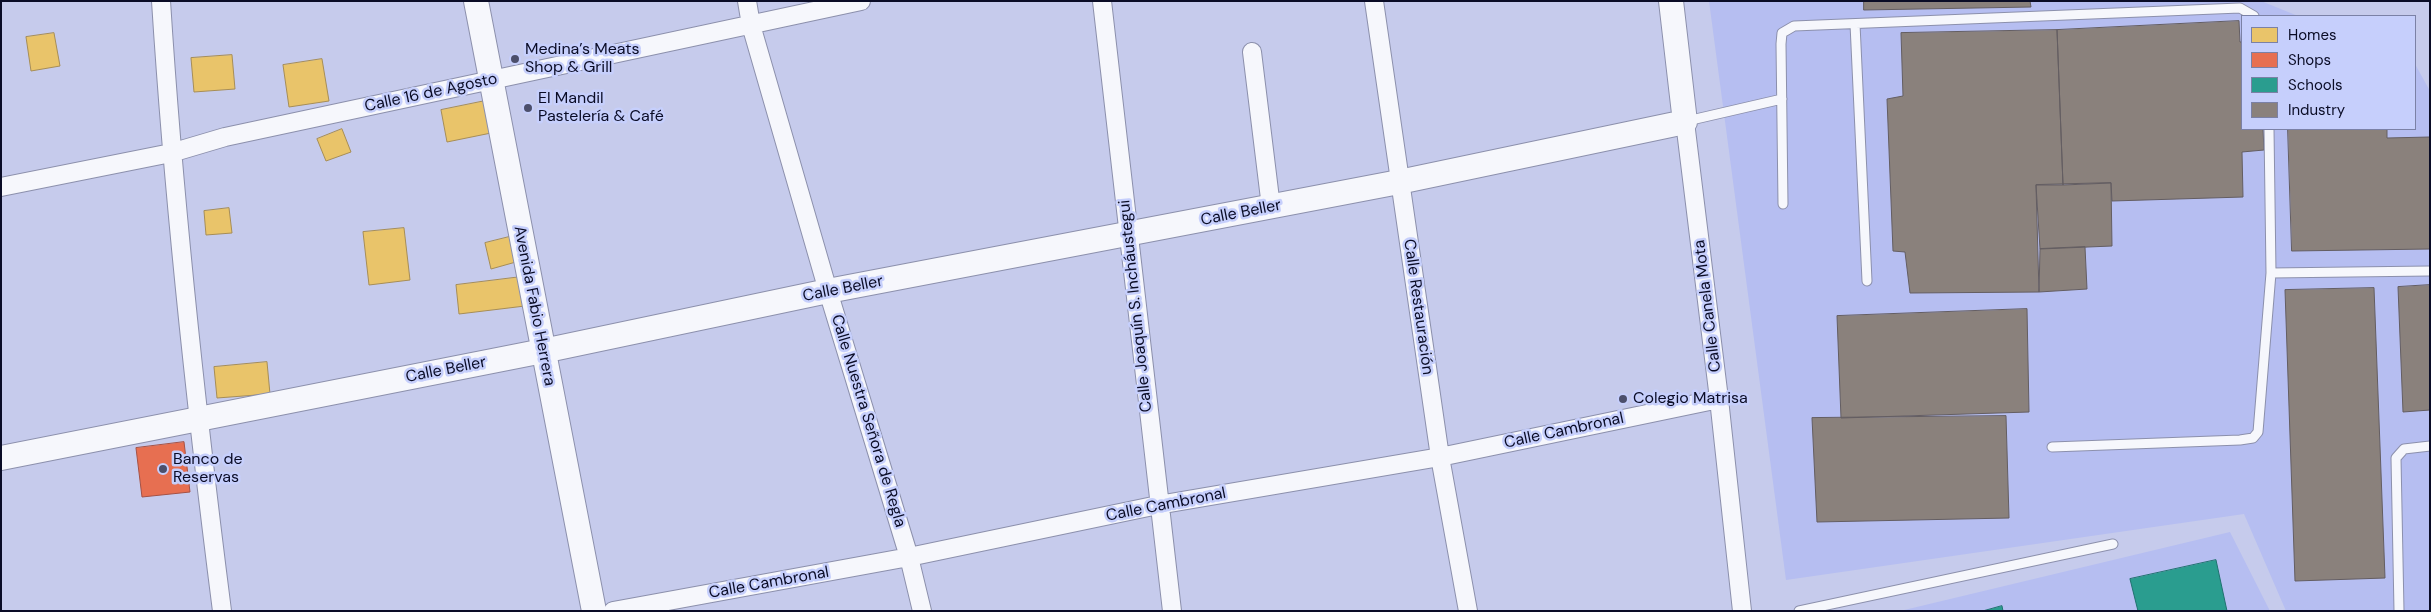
<!DOCTYPE html>
<meta charset="utf-8">
<style>
body{margin:0}
#map{position:relative;width:2431px;height:612px;overflow:hidden;background:#c6cbec;font-family:"DM Sans",sans-serif}
canvas{display:block}
.frame{position:absolute;inset:0;border:2px solid #0a0c26;pointer-events:none}
.legend{position:absolute;left:2241px;top:15px;width:175px;height:115px;box-sizing:border-box;background:#c6cffc;border:1px solid #7b81a6;margin:0;padding:6px 9px;list-style:none;font-size:15px;color:#0a0c26}
.legend li{display:flex;align-items:center;gap:10px;height:25px}
.legend b{width:25px;border:1px solid #7b81a6}
</style>
<div id="map">
<canvas width="2431" height="612"></canvas>
<div class="frame"></div>
<ul class="legend">
<li><b style="height:14px;background:#e9c46a"></b>Homes</li>
<li><b style="height:14px;background:#e76f51"></b>Shops</li>
<li><b style="height:14px;background:#2a9d8f"></b>Schools</li>
<li><b style="height:14px;background:#8a817c"></b>Industry</li>
</ul>
</div>
<script>
const context = document.querySelector('canvas').getContext('2d');
context.lineJoin = 'round';
function fillPath(path, color) { context.fillStyle = color; context.fill(path, 'evenodd'); }
function stroke(path, color, width, dash) { context.strokeStyle = color; context.lineWidth = width; context.lineCap = dash ? 'butt' : 'round'; context.setLineDash(dash || []); context.stroke(path); }
function write(font, color, halo, rows, align = 'center') {
  context.font = font + ' "DM Sans",sans-serif'; context.lineWidth = 5; context.setLineDash([]); context.textBaseline = 'middle'; context.strokeStyle = halo; context.fillStyle = color; for (const [text, x, y, turn = 0] of rows) {
    context.save(); context.translate(x, y); context.rotate((+turn || 0) * Math.PI / 180); context.textAlign = isNaN(turn) ? turn : align; if (halo) context.strokeText(text, 0, 0); context.fillText(text, 0, 0); context.restore();
  }
}
const built = new Path2D(`
 M 1709,1 L 2261,1 L 2298,16 L 2242,16 L 2242,129 L 2415,129 L 2415,64 L 2430,91 L 2430,611 L 2286,611 L 2244,514 L 1786,580 Z
 M 2230,532 L 2270,611 L 1900,611 Z`);
const homes = new Path2D(`
 M 54,33 L 60,66 L 31,71 L 26,37 Z
 M 232,55 L 235,89 L 194,92 L 191,58 Z
 M 322,59 L 329,101 L 289,107 L 283,65 Z
 M 490,100 L 496,132 L 447,142 L 441,110 Z
 M 342,129 L 351,152 L 326,161 L 317,139 Z
 M 229,208 L 232,233 L 206,235 L 204,211 Z
 M 404,228 L 410,280 L 369,285 L 363,232 Z
 M 517,235 L 523,260 L 491,269 L 485,243 Z
 M 521,277 L 525,306 L 459,314 L 456,285 Z
 M 267,362 L 270,394 L 217,398 L 214,367 Z`);
const shops = new Path2D(`
 M 184,442 L 190,492 L 142,497 L 136,448 Z`);
const schools = new Path2D(`
 M 2216,560 L 2227,611 L 2138,611 L 2130,579 Z
 M 2002,606 L 2003,611 L 1983,611 Z`);
const industry = new Path2D(`
 M 1864,1 L 2030,1 L 2031,7 L 1864,10 Z
 M 2239,21 L 2240,42 L 2242,42 L 2242,129 L 2263,129 L 2264,150 L 2242,152 L 2243,197 L 2112,201 L 2111,183 L 2063,185 L 2057,30 Z
 M 2057,30 L 2063,185 L 2036,185 L 2039,292 L 1910,293 L 1905,252 L 1893,251 L 1887,99 L 1903,96 L 1901,33 Z
 M 2288,129 L 2387,129 L 2387,138 L 2430,137 L 2430,249 L 2292,251 Z
 M 2111,183 L 2112,246 L 2040,249 L 2036,185 Z
 M 2085,247 L 2087,289 L 2039,292 L 2040,249 Z
 M 2430,285 L 2430,410 L 2403,412 L 2398,287 Z
 M 2374,288 L 2385,578 L 2295,581 L 2285,290 Z
 M 2027,309 L 2029,412 L 1841,418 L 1837,316 Z
 M 2006,416 L 2009,518 L 1817,522 L 1812,418 Z`);
const lane = new Path2D(`
 M 1855,24 L 1867,281
 M 1687,121 L 1782,99
 M 1783,204 L 1781,44 L 1782,33 L 1794,26 L 2240,8 L 2254,16
 M 2271,273 L 2430,271
 M 2052,447 L 2240,440 L 2253,438 L 2258,432 L 2271,273 L 2269,129
 M 1799,611 L 2113,544
 M 2399,611 L 2396,458 L 2404,449 L 2430,446`);
const street = new Path2D(`
 M 161,1 C 174,205 196,408 222,611
 M 747,1 L 751,25 L 828,291 L 909,557 L 922,611
 M 1102,1 L 1172,611
 M 1374,1 L 1440,457 L 1468,611
 M 1252,52 L 1271,207
 M 1685,122 L 1719,399 L 1742,611
 M 1,187 L 171,153 L 225,137 L 861,1
 M 613,611 L 909,557 L 1158,505 L 1440,457 L 1719,399`);
const secondary = new Path2D(`
 M 476,1 L 594,611
 M 1,458 L 543,351 L 828,291 L 1399,182 L 1685,122 L 1671,1`);
const markers = [
 [515,59,5,"#4c4f6b"],
 [528,108,5,"#4c4f6b"],
 [1623,399,5,"#4c4f6b"],
 [163,469,5,"#4c4f6b"]
];
const poiNames = [
 ["Medina’s Meats",525,50],
 ["Shop & Grill",525,68],
 ["El Mandil",538,99],
 ["Pastelería & Café",538,117],
 ["Colegio Matrisa",1633,399],
 ["Banco de",173,460],
 ["Reservas",173,478]
];
const streetNames = [
 ["Calle 16 de Agosto",431,93,-12],
 ["Calle Beller",1241,213,-11],
 ["Calle Beller",843,289,-11],
 ["Avenida Fabio Herrera",534,306,79],
 ["Calle Joaquín S. Incháustegui",1136,306,-96],
 ["Calle Canela Mota",1708,306,-97],
 ["Calle Restauración",1418,307,82],
 ["Calle Beller",446,370,-11],
 ["Calle Nuestra Señora de Regla",868,421,73],
 ["Calle Cambronal",1564,431,-12],
 ["Calle Cambronal",1166,505,-11],
 ["Calle Cambronal",769,583,-10]
];
fillPath(built, '#b6bef1');
fillPath(homes, '#e9c46a');
stroke(homes, '#a68d56', 1);
fillPath(shops, '#e76f51');
stroke(shops, '#a55144', 1);
fillPath(schools, '#2a9d8f');
stroke(schools, '#207270', 1);
fillPath(industry, '#8a817c');
stroke(industry, '#645e62', 1);
stroke(lane, '#8c90ac', 11);
stroke(street, '#8c90ac', 20);
stroke(secondary, '#8c90ac', 26);
stroke(lane, '#f6f7fc', 9);
stroke(street, '#f6f7fc', 18);
stroke(secondary, '#f6f7fc', 24);
for (const [x, y, r, color] of markers) { const dot = new Path2D(); dot.arc(x, y, r, 0, 2 * Math.PI); context.fillStyle = color; context.fill(dot); stroke(dot, '#c6cffc', 2); }
write('16px', '#0a0c26', '#c6cffc', poiNames, 'left');
write('16px', '#0a0c26', '#c6cffc', streetNames);
</script>
